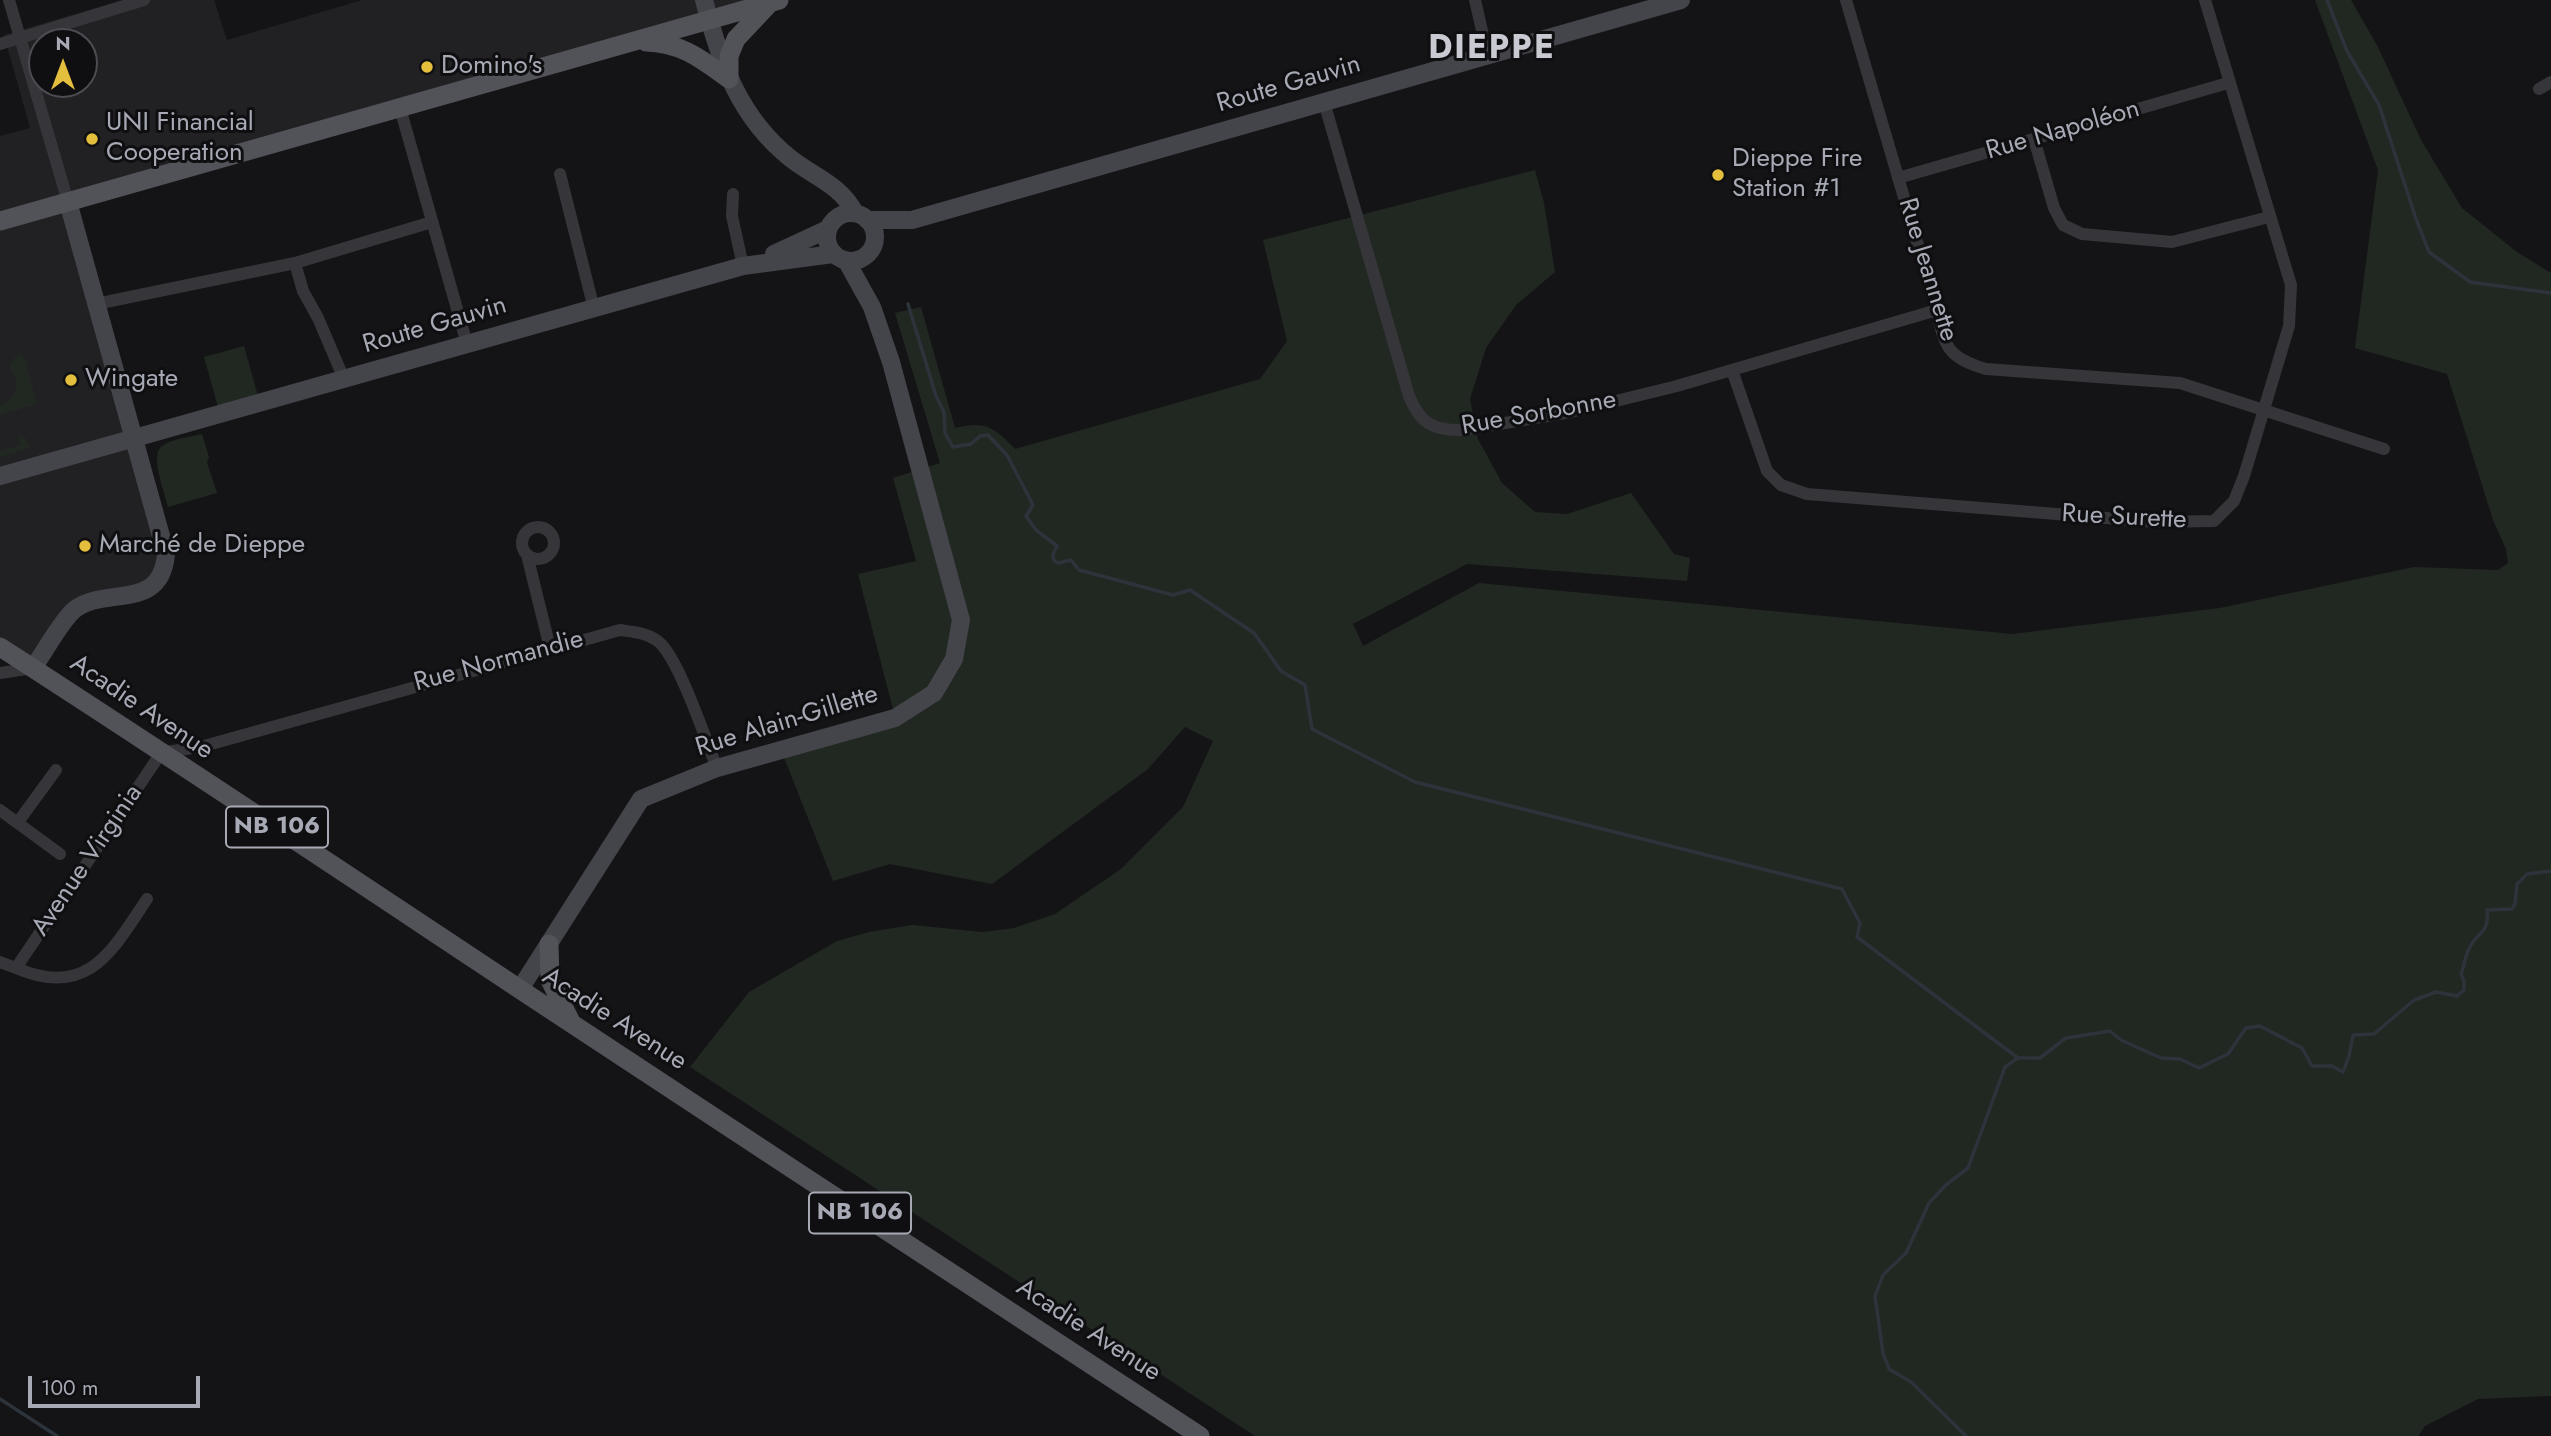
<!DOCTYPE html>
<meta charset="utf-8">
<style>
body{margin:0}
#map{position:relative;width:2551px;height:1436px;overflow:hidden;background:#141416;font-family:Jost,sans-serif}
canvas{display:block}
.north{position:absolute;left:28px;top:28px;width:70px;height:70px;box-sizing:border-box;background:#0f0f11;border:2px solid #4c4d53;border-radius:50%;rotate:0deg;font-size:19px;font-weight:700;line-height:28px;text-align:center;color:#a7aab5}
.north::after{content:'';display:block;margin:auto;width:24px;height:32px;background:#e4bf3e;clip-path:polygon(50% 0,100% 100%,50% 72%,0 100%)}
.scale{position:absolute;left:28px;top:1376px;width:172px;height:32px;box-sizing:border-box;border:4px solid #a7aab5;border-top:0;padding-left:9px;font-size:21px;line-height:24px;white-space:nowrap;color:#a7aab5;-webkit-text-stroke:5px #0f0f11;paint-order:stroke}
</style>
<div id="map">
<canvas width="2551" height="1436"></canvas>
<div class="north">N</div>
<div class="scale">100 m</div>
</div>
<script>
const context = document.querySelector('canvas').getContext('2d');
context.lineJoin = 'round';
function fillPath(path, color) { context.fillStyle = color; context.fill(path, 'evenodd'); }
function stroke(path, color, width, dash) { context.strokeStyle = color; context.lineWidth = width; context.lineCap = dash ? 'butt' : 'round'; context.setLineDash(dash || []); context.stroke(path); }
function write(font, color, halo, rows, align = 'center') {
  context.font = font + ' Jost,sans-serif'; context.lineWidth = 6; context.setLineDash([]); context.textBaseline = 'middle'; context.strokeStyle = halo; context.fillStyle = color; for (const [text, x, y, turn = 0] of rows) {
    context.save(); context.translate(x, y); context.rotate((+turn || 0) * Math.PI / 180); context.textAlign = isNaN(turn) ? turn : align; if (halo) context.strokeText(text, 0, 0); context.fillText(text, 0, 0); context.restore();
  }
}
const built = new Path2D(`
 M 122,0 L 214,0 L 227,40 L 362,0 L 778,0 L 68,202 L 164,546 L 154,585 L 87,604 L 33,668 L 0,647 L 0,136 L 30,128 L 4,35 ZM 42,42 L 84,42 L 84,84 L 42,84 Z`);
const green = new Path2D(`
 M 2315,0 L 2351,0 L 2378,47 L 2421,140 L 2462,208 L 2517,252 L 2551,273 L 2551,1396 L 2478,1399 L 2425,1426 L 2418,1436 L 1255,1436 L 690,1067 L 749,992 L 837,941 L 869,932 L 912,925 L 982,932 L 1014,928 L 1055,914 L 1121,869 L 1183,807 L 1213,741 L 1185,727 L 1148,769 L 992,884 L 890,864 L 833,881 L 781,750 L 895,717 L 858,574 L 916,561 L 893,478 L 940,463 L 895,313 L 921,307 L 955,428 C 986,420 995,428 1015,449 L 1260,379 L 1287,341 L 1263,240 L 1535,170 L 1544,203 L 1555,272 L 1516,305 L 1486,348 L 1470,399 L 1478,439 L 1502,483 L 1535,512 L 1567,514 L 1631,493 L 1674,554 L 1690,558 L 1687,581 L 1467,564 L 1353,624 L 1363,646 L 1479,583 L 2013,634 L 2220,608 L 2414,567 L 2498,570 L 2508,563 L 2506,549 L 2493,520 L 2447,374 L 2355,348 L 2378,170 Z
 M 244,346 L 258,396 L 218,407 L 204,357 Z
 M 21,354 L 24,357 L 37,404 L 0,415 L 0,405 C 18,398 21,381 9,367 L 16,356 Z
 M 202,434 L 209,457 L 207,462 L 217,493 L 168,507 C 165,493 151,459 160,448 C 168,439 190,437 202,434 Z
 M 19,435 L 26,438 L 30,448 L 0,457 L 0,451 L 20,445 Z`);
const stream = new Path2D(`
 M 2327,0 L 2347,51 L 2379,105 L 2416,219 L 2429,252 L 2470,282 L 2551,293
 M 908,304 L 936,396 L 944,412 L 945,433 L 953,447 L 971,444 L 980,436 L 988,435 L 1007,455 L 1033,505 L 1026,516 L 1036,530 L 1057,546 L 1053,554 L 1054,561 L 1059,563 L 1071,560 L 1079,570 L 1173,595 L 1190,590 L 1254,633 L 1281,671 L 1305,685 L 1312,729 L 1415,782 L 1842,889 L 1860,923 L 1857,937 L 2018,1058 L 2040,1058 L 2066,1038 L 2110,1031 L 2121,1040 L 2161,1058 L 2180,1059 L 2199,1068 L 2228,1054 L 2246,1028 L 2260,1026 L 2302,1048 L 2312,1066 L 2332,1066 L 2343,1072 L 2349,1056 L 2353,1035 L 2374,1034 L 2414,1000 L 2436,992 L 2457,996 L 2464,990 L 2464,981 L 2461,974 C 2464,966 2465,958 2468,951 C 2476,931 2490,935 2487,910 L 2512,909 L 2515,904 L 2517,884 L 2527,874 L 2551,871
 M 0,1399 L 57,1436
 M 1966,1436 L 1911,1382 L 1889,1369 L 1883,1353 L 1875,1296 L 1883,1275 L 1906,1253 L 1929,1203 L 1946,1185 L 1968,1168 L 2005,1067 L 2018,1058`);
const street = new Path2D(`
 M 9,0 L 68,202
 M 1475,0 L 1488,57
 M 1846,0 L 1937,310 C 1944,348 1949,358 1986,369 L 2180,383 L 2384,449
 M 0,44 L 144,0
 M 2539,89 L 2551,82
 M 1324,102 L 1409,396 C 1420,423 1433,431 1463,430 L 1571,412 L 1677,386 L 1937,310
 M 400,108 L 467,344
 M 2034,139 L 2054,208 L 2063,225 L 2082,234 L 2172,242 L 2269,217
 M 560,174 L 594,309
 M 1898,178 L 2228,83
 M 733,194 L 732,216 L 743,266
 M 96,304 L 295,263
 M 1732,370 L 1767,471 L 1781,485 L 1807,494 L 2156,522 L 2214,521 L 2234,501 L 2244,476 L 2289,326 L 2291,285 L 2205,0
 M 344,379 L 318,318 L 303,291 L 295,263 L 432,222
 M522 543a16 16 0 1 1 32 0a16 16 0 1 1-32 0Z
 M 527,555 L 550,648
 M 0,673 L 33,668
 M 0,810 L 60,854
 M 18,822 L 56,770
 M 0,962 L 16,968 L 161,753 L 204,746 L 620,630 C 634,632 650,633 661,644 C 681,665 705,738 717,768
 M 16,968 C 88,999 112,951 147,899`);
const secondary = new Path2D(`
 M 704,0 C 720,62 739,117 790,158 C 814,177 841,185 855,213
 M827 237a24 24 0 1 1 48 0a24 24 0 1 1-48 0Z
 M 867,220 L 912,220 L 1681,0
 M 774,254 L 828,229
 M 0,476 L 743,266 L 833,254
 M 33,668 C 44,653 61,621 74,610 C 105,585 161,613 166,554 L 68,202
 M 520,989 L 641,799 L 717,768 L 895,718 L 934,693 L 954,659 L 961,620 L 891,362 L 872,307 L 847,262`);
const primary = new Path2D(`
 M 646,42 C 682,43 701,59 729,79
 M 729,79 L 729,56 L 736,39 L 769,4
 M 0,221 L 779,0
 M 0,647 C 180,763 358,882 536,1000 C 757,1146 978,1291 1200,1436
 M 549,944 L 550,980 L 570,1020`);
const markers = [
 [427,67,7,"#e4bf3e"],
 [92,139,7,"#e4bf3e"],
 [1718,175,7,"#e4bf3e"],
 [71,380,7,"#e4bf3e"],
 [85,546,7,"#e4bf3e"]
];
const shields = [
 [277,827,102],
 [860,1213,102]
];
const shieldNames = [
 ["NB 106",277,827],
 ["NB 106",860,1213]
];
const poiNames = [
 ["Domino's",441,67],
 ["UNI Financial",106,124],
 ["Cooperation",106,154],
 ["Dieppe Fire",1732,160],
 ["Station #1",1732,190],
 ["Wingate",85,380],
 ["Marché de Dieppe",99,546]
];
const streetNames = [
 ["Route Gauvin",1289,85,-16],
 ["Rue Napoléon",2063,131,-16],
 ["Rue Jeannette",1927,270,73],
 ["Route Gauvin",435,326,-16],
 ["Rue Sorbonne",1539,414,-10],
 ["Rue Surette",2124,518,3],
 ["Rue Normandie",499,662,-15],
 ["Acadie Avenue",141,708,34],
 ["Rue Alain-Gillette",787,722,-17],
 ["Avenue Virginia",88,861,-56],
 ["Acadie Avenue",614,1020,33],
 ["Acadie Avenue",1088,1331,33]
];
const districtNames = [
 ["DIEPPE",1492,50]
];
fillPath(built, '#212023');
fillPath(green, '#212822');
stroke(stream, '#2d333b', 3.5);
stroke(street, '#36363a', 12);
stroke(secondary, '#44454a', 18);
stroke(primary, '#525259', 19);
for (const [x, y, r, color] of markers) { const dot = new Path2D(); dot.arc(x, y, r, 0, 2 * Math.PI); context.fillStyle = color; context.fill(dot); stroke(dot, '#0f0f11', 2.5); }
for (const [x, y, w] of shields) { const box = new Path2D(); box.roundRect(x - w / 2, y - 20.5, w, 41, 5); context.fillStyle = '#0f0f11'; context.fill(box); stroke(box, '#a7aab5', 2); }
write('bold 24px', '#a7aab5', null, shieldNames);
write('26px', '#a7aab5', '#0f0f11', poiNames, 'left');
write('26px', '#a7aab5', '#0f0f11', streetNames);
context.letterSpacing = '2px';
write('bold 33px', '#c8c9d1', '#0f0f11', districtNames);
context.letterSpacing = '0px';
</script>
